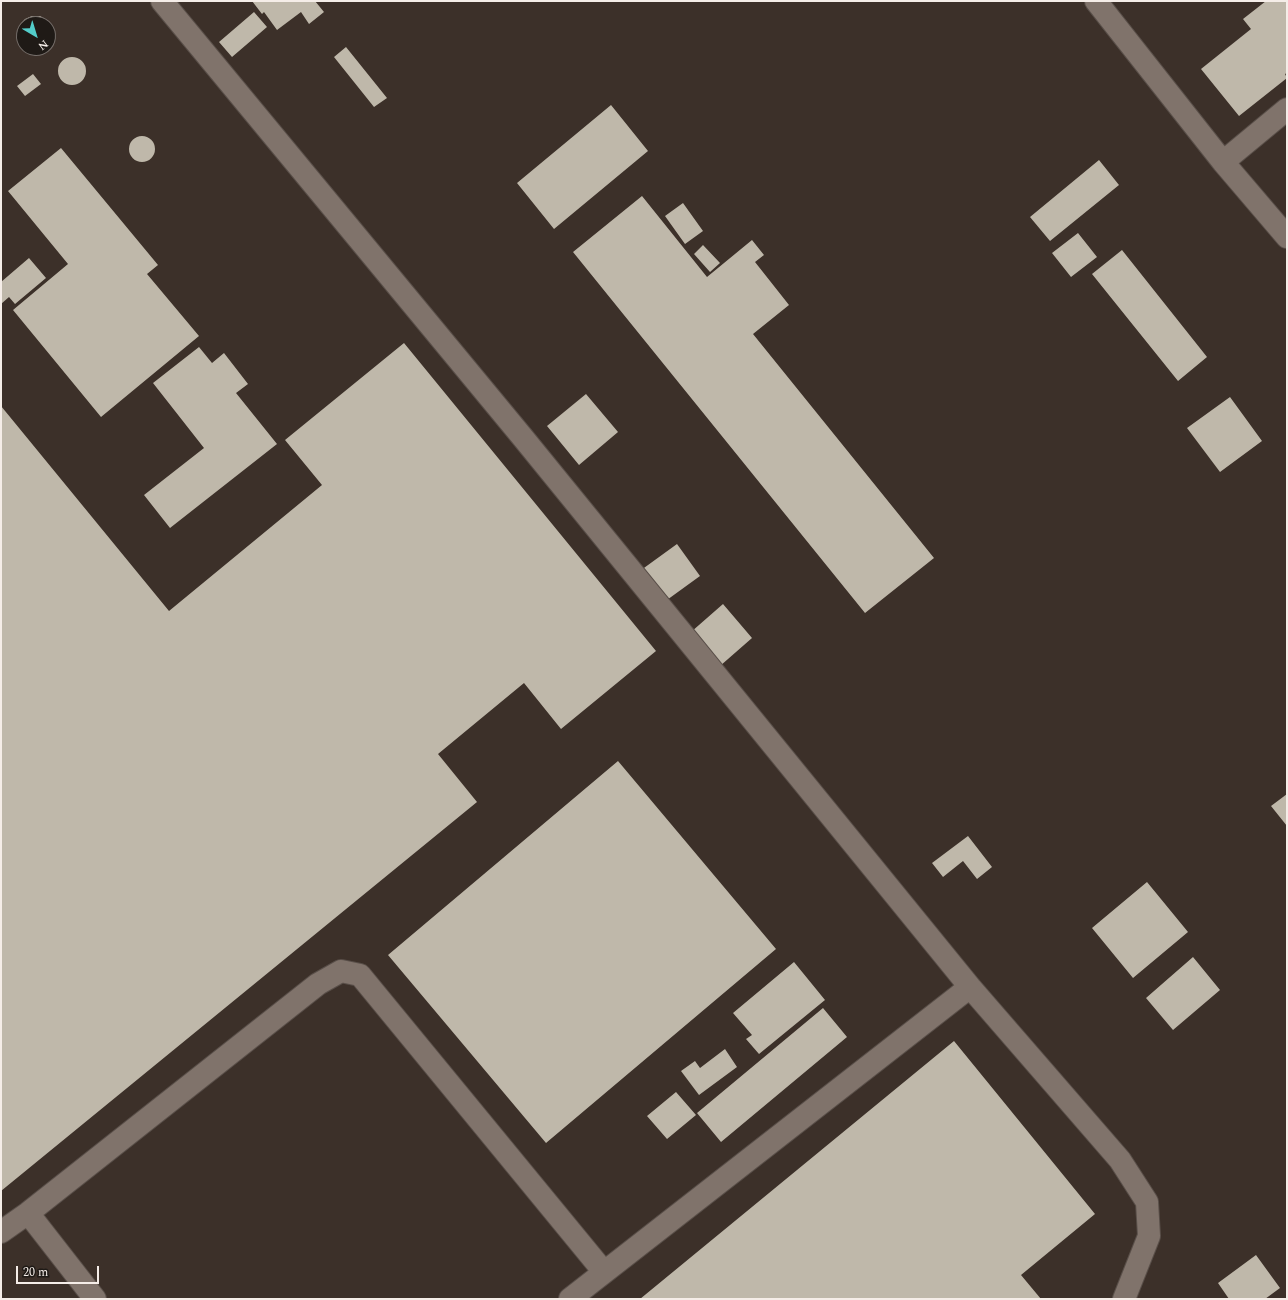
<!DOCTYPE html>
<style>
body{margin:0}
#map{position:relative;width:1288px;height:1300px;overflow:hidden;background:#3c3029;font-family:Spectral,serif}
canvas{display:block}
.frame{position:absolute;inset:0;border:2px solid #f5ede8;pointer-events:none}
.north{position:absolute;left:16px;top:16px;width:40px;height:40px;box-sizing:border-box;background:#1f1a16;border:1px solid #756e6a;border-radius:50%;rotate:142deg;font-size:11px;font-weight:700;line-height:16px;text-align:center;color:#f5ede8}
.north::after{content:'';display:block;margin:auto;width:14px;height:18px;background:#53cdca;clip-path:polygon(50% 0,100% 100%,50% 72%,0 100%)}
.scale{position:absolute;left:16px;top:1266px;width:83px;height:18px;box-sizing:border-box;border:2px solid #f5ede8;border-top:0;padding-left:5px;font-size:12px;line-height:14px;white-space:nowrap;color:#f5ede8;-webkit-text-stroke:3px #1f1a16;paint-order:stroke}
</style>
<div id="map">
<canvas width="1288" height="1300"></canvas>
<div class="frame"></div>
<div class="north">N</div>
<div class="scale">20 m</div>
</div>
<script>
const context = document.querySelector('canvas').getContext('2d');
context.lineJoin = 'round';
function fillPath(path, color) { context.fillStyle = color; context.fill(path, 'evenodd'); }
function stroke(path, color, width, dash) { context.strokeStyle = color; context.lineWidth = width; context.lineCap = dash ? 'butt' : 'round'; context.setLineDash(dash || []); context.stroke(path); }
const building = new Path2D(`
 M 252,1 L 315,1 L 324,12 L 309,24 L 301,12 L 277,30 L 264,12 L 262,14 Z
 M 1266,1 L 1287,1 L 1287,73 L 1285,74 L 1287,78 L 1239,116 L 1201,69 L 1251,29 L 1243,19 Z
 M 254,12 L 267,27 L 232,57 L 219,42 Z
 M 32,16 L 40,16 L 47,20 L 52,27 L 53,34 L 51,43 L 48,46 L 48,24 L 24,24 L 24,48 L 19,41 L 17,33 L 20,25 L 25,19 Z
 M 346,47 L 387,98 L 374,107 L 334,57 Z
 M 24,48 L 47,48 L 38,51 L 30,51 Z
 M58 71a14 14 0 1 1 28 0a14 14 0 1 1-28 0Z
 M 33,74 L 41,84 L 25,96 L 17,86 Z
 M 611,105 L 648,151 L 554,229 L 517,183 Z
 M129 149a13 13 0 1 1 26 0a13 13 0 1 1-26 0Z
 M 61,148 L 158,265 L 147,274 L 199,336 L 101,417 L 13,310 L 68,264 L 8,191 Z
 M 1099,160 L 1119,185 L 1050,241 L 1030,217 Z
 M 642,196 L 707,277 L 752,240 L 764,255 L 755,262 L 789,305 L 753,334 L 934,558 L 865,613 L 573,252 Z
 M 683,203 L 703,231 L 685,244 L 665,216 Z
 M 1078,233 L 1097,257 L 1071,277 L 1052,253 Z
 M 703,245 L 720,263 L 710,272 L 694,254 Z
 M 1122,250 L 1207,357 L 1178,381 L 1092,274 Z
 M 29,258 L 46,278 L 15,304 L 9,297 L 1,304 L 1,282 Z
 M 404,343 L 656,651 L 561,729 L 524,683 L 438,754 L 477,802 L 1,1191 L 1,406 L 169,611 L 322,485 L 285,440 Z
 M 199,347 L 212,363 L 224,353 L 248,384 L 236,393 L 277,444 L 170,528 L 144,495 L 204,448 L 153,383 Z
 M 586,394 L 618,432 L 579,465 L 547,426 Z
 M 1230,397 L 1262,441 L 1220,472 L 1187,428 Z
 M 677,544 L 700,576 L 660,605 L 637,573 Z
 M 723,604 L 752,638 L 720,666 L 691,632 Z
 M 618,761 L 776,949 L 546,1143 L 388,955 Z
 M 1287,794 L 1287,826 L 1271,806 Z
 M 968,836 L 992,867 L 977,879 L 963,861 L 943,877 L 932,863 Z
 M 1147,882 L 1188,932 L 1133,978 L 1092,928 Z
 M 1193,957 L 1220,990 L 1173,1030 L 1146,998 Z
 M 794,962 L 825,1000 L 759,1054 L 746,1039 L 752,1035 L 733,1013 Z
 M 823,1008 L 847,1037 L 721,1142 L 697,1113 Z
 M 954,1041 L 1095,1214 L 1021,1275 L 1041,1299 L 640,1299 Z
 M 725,1049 L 737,1067 L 699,1095 L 681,1071 L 695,1061 L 700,1068 Z
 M 676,1092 L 696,1115 L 667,1139 L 647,1116 Z
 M 1256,1255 L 1280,1288 L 1265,1299 L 1229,1299 L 1218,1283 Z`);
const minor = new Path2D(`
 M 162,1 L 524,439 L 970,987 L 1120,1160 L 1147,1202 L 1149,1236 L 1124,1299
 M 1096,1 L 1223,162 L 1287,237
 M 1223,162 L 1287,109
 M 28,1213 L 95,1299
 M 1,1232 L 28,1213 L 318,984 L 341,971 L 360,975 L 604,1272
 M 570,1299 L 970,987`);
fillPath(building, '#bfb8aa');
stroke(minor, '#594f49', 24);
stroke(minor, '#80736b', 22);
</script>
